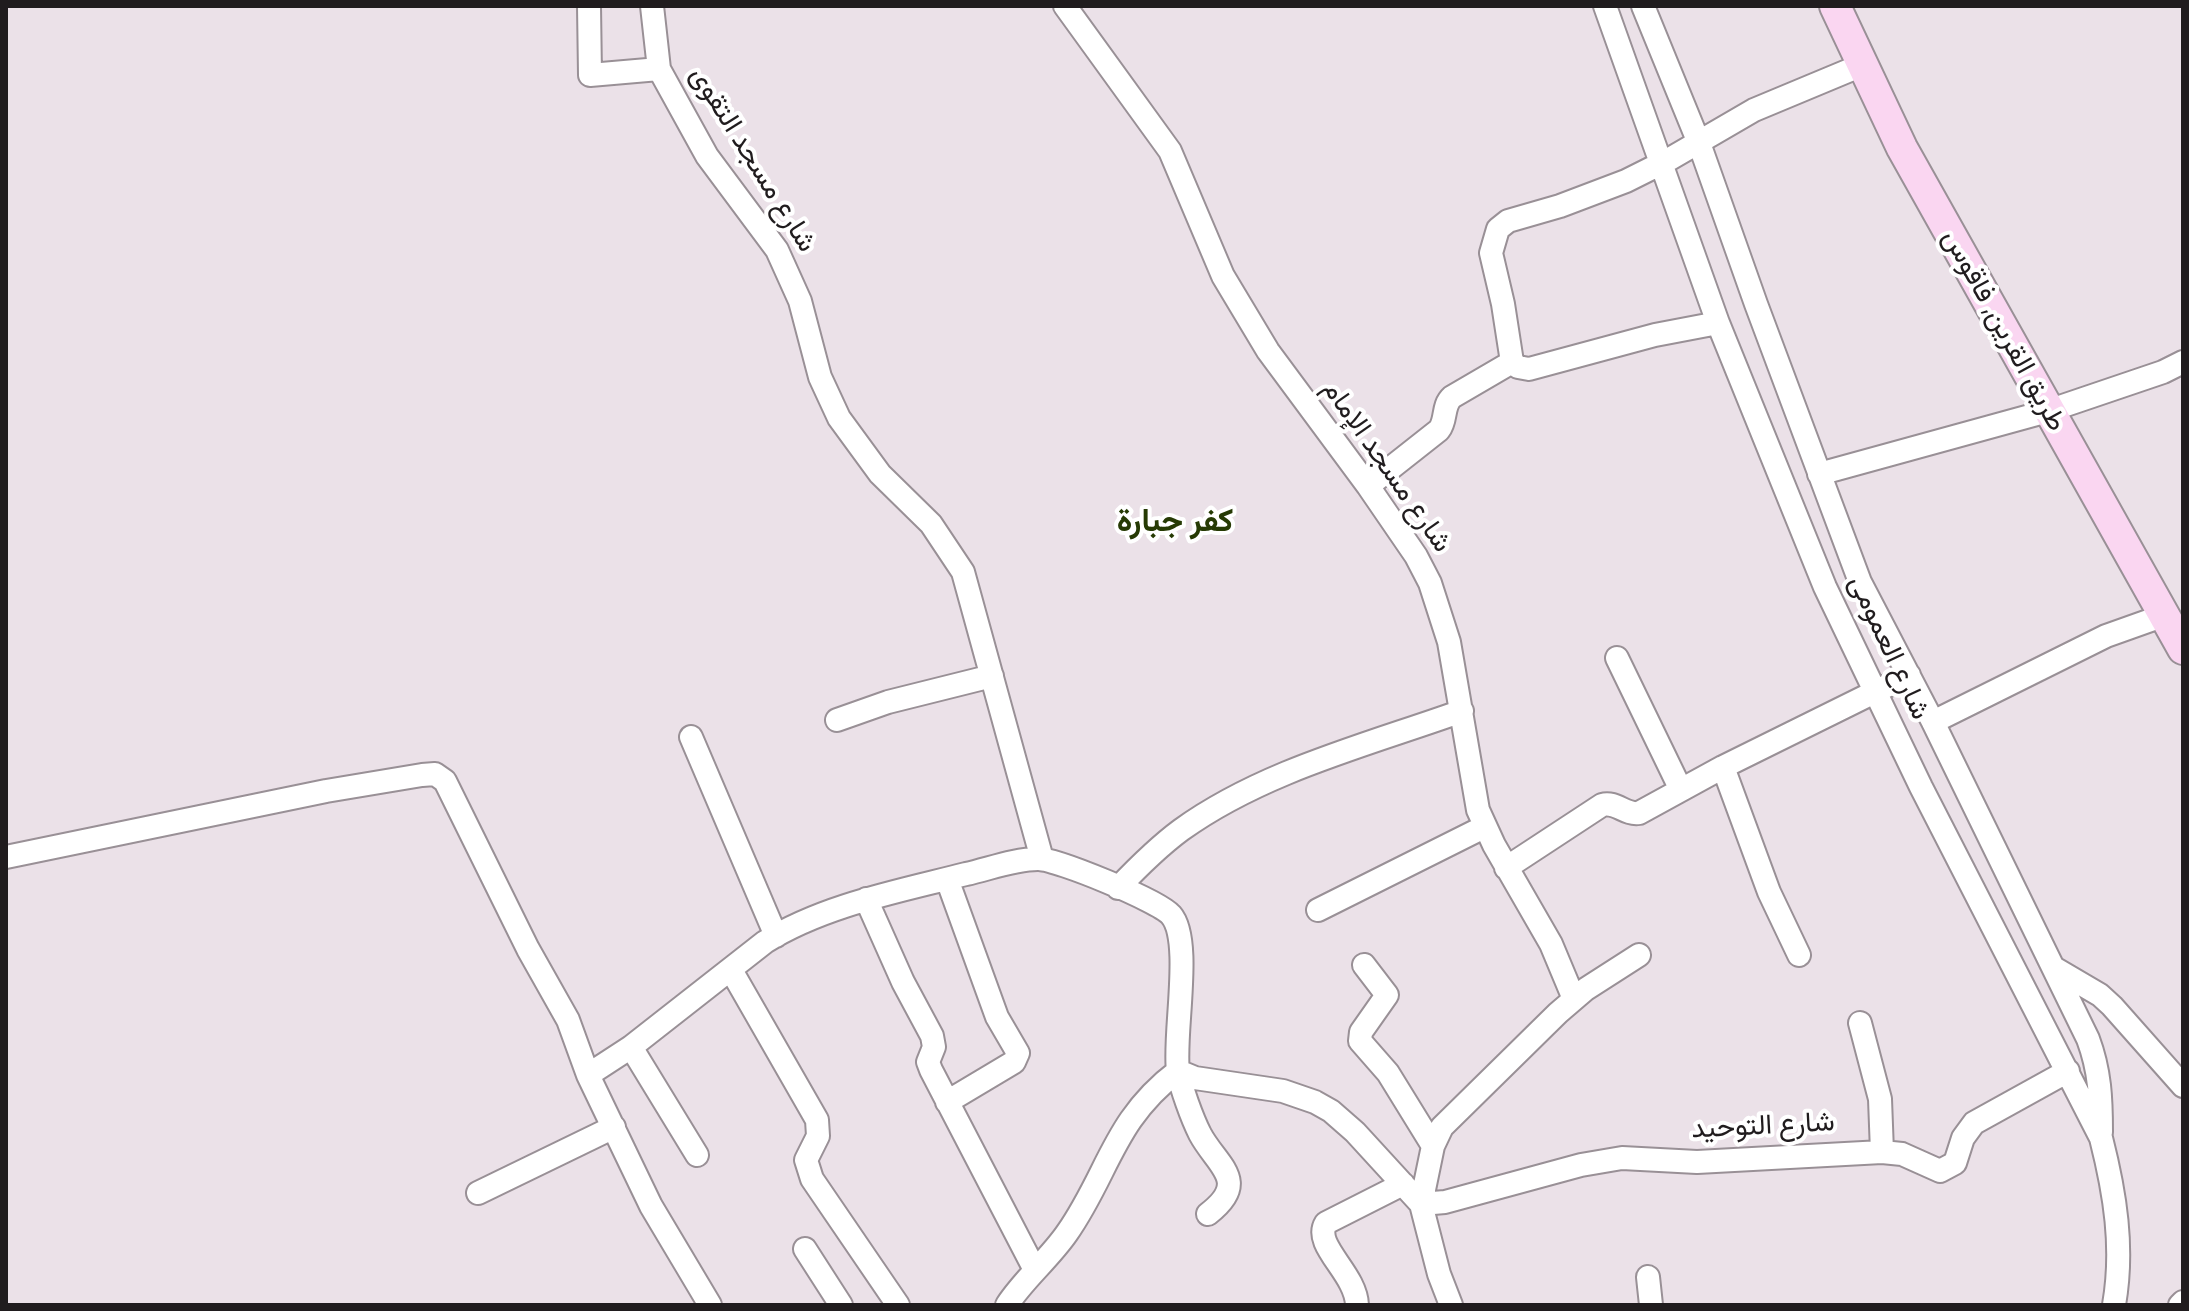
<!DOCTYPE html>
<meta charset="utf-8">
<style>
body{margin:0}
#map{position:relative;width:2189px;height:1311px;overflow:hidden;background:#ebe1e8;font-family:"Titillium Web",sans-serif}
canvas{display:block}
.frame{position:absolute;inset:0;border:8px solid #201c1e;pointer-events:none}
</style>
<div id="map">
<canvas width="2189" height="1311"></canvas>
<div class="frame"></div>
</div>
<script>
const context = document.querySelector('canvas').getContext('2d');
context.lineJoin = 'round';
function stroke(path, color, width, dash) { context.strokeStyle = color; context.lineWidth = width; context.lineCap = dash ? 'butt' : 'round'; context.setLineDash(dash || []); context.stroke(path); }
function write(font, color, halo, rows, align = 'center') {
  context.font = font + ' "Titillium Web",Vazirmatn,sans-serif'; context.lineWidth = 8; context.setLineDash([]); context.textBaseline = 'middle'; context.strokeStyle = halo; context.fillStyle = color; for (const [text, x, y, turn = 0] of rows) {
    context.save(); context.translate(x, y); context.rotate((+turn || 0) * Math.PI / 180); context.textAlign = isNaN(turn) ? turn : align; if (halo) context.strokeText(text, 0, 0); context.fillText(text, 0, 0); context.restore();
  }
}
const street = new Path2D(`
 M 589,6 L 590,75 L 659,69
 M 652,6 L 659,69 L 707,156 L 777,250 L 800,301 L 820,377 L 839,418 L 880,474 L 931,524 L 963,572 L 1042,859
 M 1065,6 L 1170,151 L 1223,276 L 1268,351 L 1368,486 L 1416,556 L 1430,583 L 1449,642 L 1478,810 L 1494,845 L 1551,944 L 1574,999
 M 1605,6 L 1718,323 L 1825,587 L 1921,787 L 2101,1138 C 2115,1193 2124,1248 2114,1305
 M 1643,6 L 1699,143 L 1756,304 L 1860,582 L 1933,722 L 2088,1039 C 2100,1071 2101,1099 2101,1132
 M 1512,362 L 1518,367 L 1529,369 L 1655,335 L 1718,323
 M 1819,474 L 2048,411 L 2163,372 L 2183,362
 M 1368,486 L 1439,430 C 1447,420 1442,406 1452,397 L 1512,362 L 1503,304 L 1491,253 L 1498,229 L 1508,221 L 1560,206 L 1626,181 L 1668,160 L 1754,110 L 1862,65
 M 1617,658 L 1681,790
 M 837,720 L 888,702 L 992,676
 M 1933,722 L 2106,636 L 2165,615
 M 691,737 L 776,936
 M 1723,767 L 1769,892 L 1799,955
 M 6,857 L 326,791 L 422,775 L 435,774 L 445,781 L 528,949 L 568,1020 L 588,1075 L 651,1206 L 710,1305
 M 1506,868 L 1602,805 C 1616,801 1625,815 1639,813 L 1723,767 L 1909,675
 M 947,879 L 997,1017 L 1018,1053 L 1014,1062 L 947,1102
 M 1118,888 C 1138,867 1158,847 1181,830 C 1263,771 1367,745 1462,711
 M 866,899 L 903,982 L 932,1036 L 934,1047 L 928,1062 L 931,1070 L 1035,1270
 M 1318,910 L 1484,827
 M 1639,955 L 1586,989 L 1558,1013 L 1442,1127 L 1433,1146 L 1421,1204 L 1445,1202 L 1581,1165 L 1622,1158 L 1697,1162 L 1882,1152 L 1902,1154 L 1940,1171 L 1955,1163 L 1963,1138 L 1974,1123 L 2068,1071
 M 1364,965 L 1387,995 L 1361,1032 L 1360,1041 L 1388,1073 L 1433,1146
 M 2054,968 L 2100,995 L 2112,1006 L 2183,1086
 M 731,970 L 817,1120 L 818,1136 L 806,1160 L 812,1179 L 898,1305
 M 1860,1023 L 1880,1099 L 1882,1152
 M 631,1047 L 697,1155
 M 1178,1071 L 1195,1078 L 1283,1091 L 1315,1102 L 1331,1111 L 1355,1132 L 1421,1204 L 1439,1274 L 1451,1305
 M 588,1075 L 631,1047 L 765,942 C 824,905 900,891 966,874 C 989,869 1014,859 1038,859 C 1057,859 1159,901 1171,915 C 1193,940 1173,1035 1178,1071 C 1181,1088 1192,1118 1200,1134 C 1217,1166 1251,1181 1208,1214
 M 478,1193 L 614,1127
 M 805,1249 L 841,1305
 M 1648,1277 L 1651,1305
 M 1007,1305 C 1024,1279 1049,1259 1067,1233 C 1109,1173 1113,1120 1178,1071
 M 1357,1305 C 1356,1273 1312,1245 1326,1223 L 1403,1184
 M 2180,1305 L 2183,1302`);
const secondary = new Path2D(`
 M 1835,6 L 1902,148 L 2183,649`);
const streetNames = [
 ["شارع مسجد التقوى",752,160,58],
 ["طريق القرين, فاقوس",2003,331,61],
 ["شارع مسجد الإمام",1386,467,55],
 ["شارع العمومى",1888,648,65],
 ["شارع التوحيد",1763,1127,-3]
];
const quarterNames = [
 ["كفر جبارة",1175,523]
];
stroke(street, '#999096', 26);
stroke(secondary, '#999096', 34);
stroke(street, '#fff', 22);
stroke(secondary, '#fad6f1', 30);
write('28px', '#201c1e', '#fff', streetNames);
write('bold 32px', '#263a04', '#fff', quarterNames);
</script>
